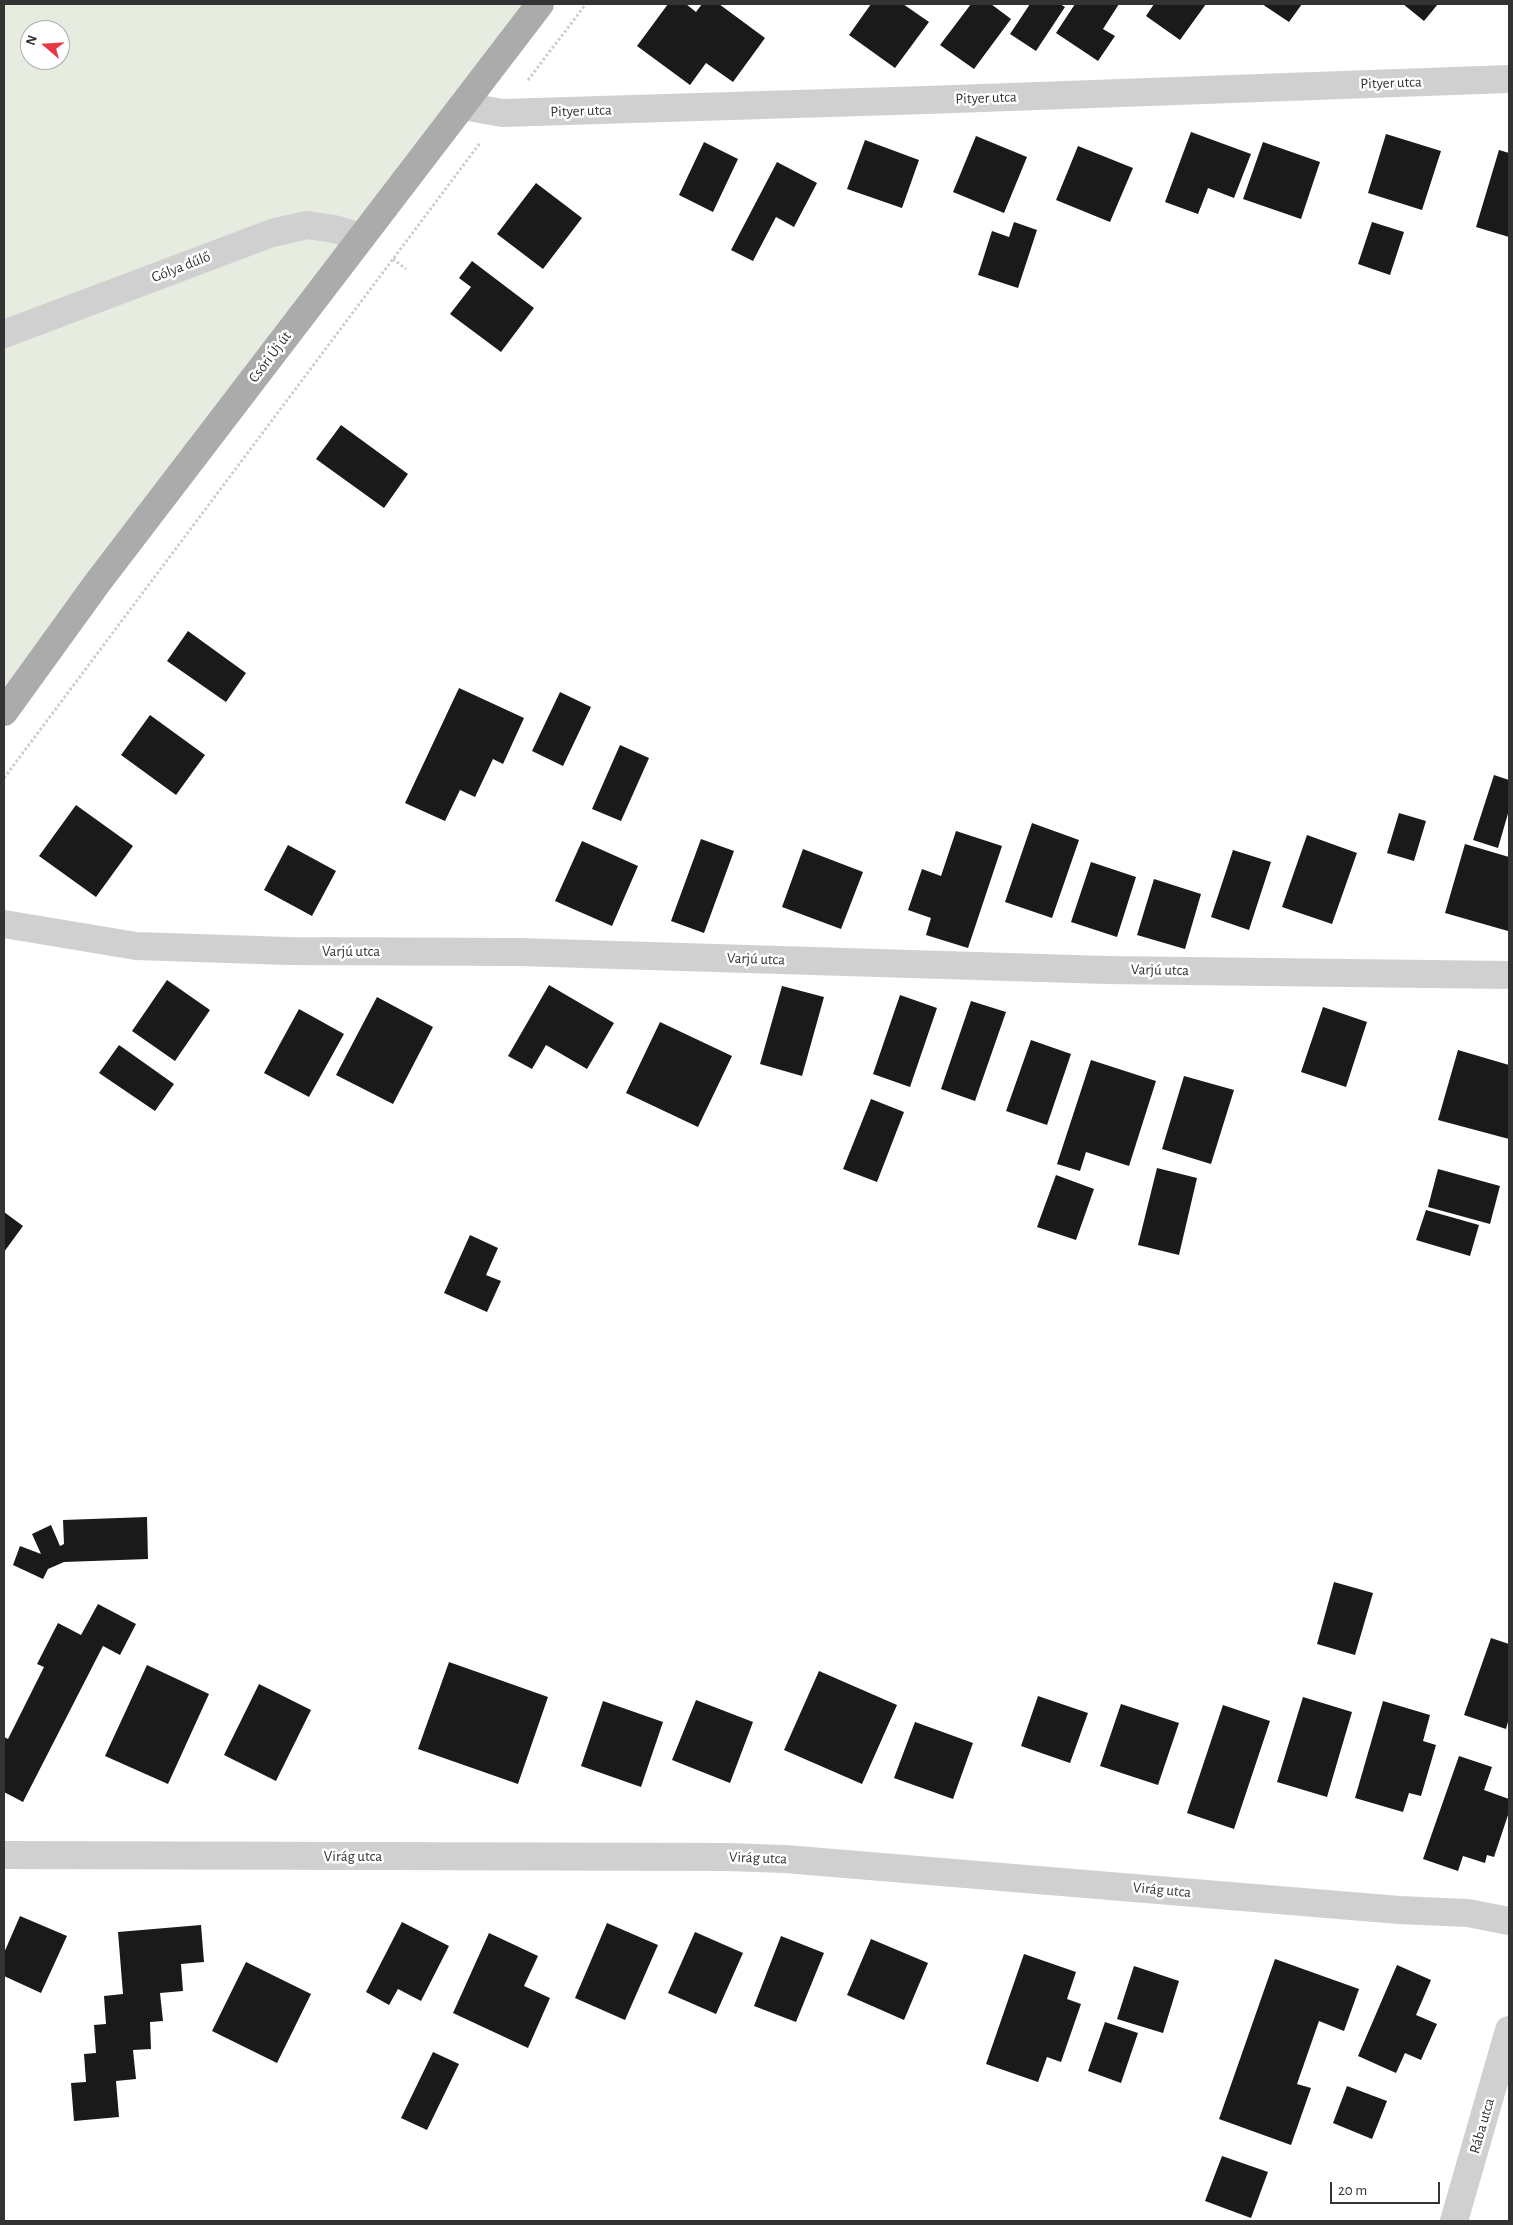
<!DOCTYPE html>
<meta charset="utf-8">
<style>
body{margin:0}
#map{position:relative;width:1513px;height:2225px;overflow:hidden;background:#fff;font-family:"Alegreya Sans",sans-serif}
canvas{display:block}
.frame{position:absolute;inset:0;border:5px solid #333;pointer-events:none}
.north{position:absolute;left:20px;top:20px;width:50px;height:50px;box-sizing:border-box;background:#fff;border:1px solid #adadad;border-radius:50%;rotate:289deg;font-size:14px;font-weight:700;line-height:20px;text-align:center;color:#333}
.north::after{content:'';display:block;margin:auto;width:18px;height:22px;background:#e63946;clip-path:polygon(50% 0,100% 100%,50% 72%,0 100%)}
.scale{position:absolute;left:1330px;top:2182px;width:110px;height:22px;box-sizing:border-box;border:2px solid #333;border-top:0;padding-left:6px;font-size:15px;line-height:18px;white-space:nowrap;color:#333;-webkit-text-stroke:4px #fff;paint-order:stroke}
</style>
<div id="map">
<canvas width="1513" height="2225"></canvas>
<div class="frame"></div>
<div class="north">N</div>
<div class="scale">20 m</div>
</div>
<script>
const context = document.querySelector('canvas').getContext('2d');
context.lineJoin = 'round';
function fillPath(path, color) { context.fillStyle = color; context.fill(path, 'evenodd'); }
function stroke(path, color, width, dash) { context.strokeStyle = color; context.lineWidth = width; context.lineCap = dash ? 'butt' : 'round'; context.setLineDash(dash || []); context.stroke(path); }
function write(font, color, halo, rows, align = 'center') {
  context.font = font + ' "Alegreya Sans",sans-serif'; context.lineWidth = 5; context.setLineDash([]); context.textBaseline = 'middle'; context.strokeStyle = halo; context.fillStyle = color; for (const [text, x, y, turn = 0] of rows) {
    context.save(); context.translate(x, y); context.rotate((+turn || 0) * Math.PI / 180); context.textAlign = isNaN(turn) ? turn : align; if (halo) context.strokeText(text, 0, 0); context.fillText(text, 0, 0); context.restore();
  }
}
const green = new Path2D(`
 M 4,4 L 540,4 L 4,712 ZM 30,30 L 60,30 L 60,60 L 30,60 Z`);
const building = new Path2D(`
 M 668,4 L 686,4 L 696,12 L 702,4 L 719,4 L 765,38 L 733,82 L 706,63 L 690,85 L 637,46 Z
 M 871,4 L 903,4 L 929,22 L 895,68 L 849,35 Z
 M 971,4 L 991,4 L 1011,19 L 974,69 L 940,45 Z
 M 1030,4 L 1060,4 L 1065,7 L 1036,51 L 1010,34 Z
 M 1075,4 L 1119,4 L 1103,29 L 1115,36 L 1098,61 L 1056,33 Z
 M 1154,4 L 1206,4 L 1180,40 L 1146,16 Z
 M 1262,4 L 1302,4 L 1289,22 Z
 M 1403,4 L 1438,4 L 1424,21 Z
 M 1191,132 L 1251,154 L 1234,198 L 1208,188 L 1198,214 L 1165,202 Z
 M 1386,134 L 1441,151 L 1422,210 L 1368,193 Z
 M 976,136 L 1027,157 L 1004,213 L 953,192 Z
 M 865,140 L 919,160 L 902,208 L 847,189 Z
 M 704,142 L 738,159 L 713,212 L 679,195 Z
 M 1263,142 L 1320,162 L 1301,219 L 1243,199 Z
 M 1078,146 L 1133,168 L 1110,222 L 1056,200 Z
 M 1499,150 L 1509,153 L 1509,237 L 1476,227 Z
 M 777,162 L 817,183 L 794,227 L 776,217 L 753,261 L 731,250 Z
 M 536,183 L 582,218 L 543,269 L 497,234 Z
 M 1014,222 L 1037,230 L 1018,288 L 978,275 L 992,231 L 1009,237 Z
 M 1372,222 L 1404,232 L 1390,275 L 1358,264 Z
 M 472,261 L 534,308 L 501,352 L 450,314 L 471,287 L 459,278 Z
 M 341,425 L 408,474 L 384,508 L 316,459 Z
 M 188,631 L 246,673 L 226,702 L 167,661 Z
 M 459,688 L 524,718 L 503,764 L 493,759 L 475,797 L 460,790 L 445,821 L 405,803 Z
 M 560,692 L 591,707 L 563,766 L 532,751 Z
 M 150,715 L 205,755 L 176,795 L 121,755 Z
 M 620,745 L 649,758 L 621,821 L 592,809 Z
 M 1494,775 L 1509,780 L 1509,810 L 1498,848 L 1473,840 Z
 M 76,805 L 133,846 L 96,897 L 39,856 Z
 M 1399,813 L 1426,821 L 1414,861 L 1387,853 Z
 M 1032,823 L 1079,840 L 1052,918 L 1005,902 Z
 M 956,831 L 1002,846 L 968,948 L 926,935 L 931,918 L 908,910 L 922,869 L 941,876 Z
 M 1307,835 L 1357,853 L 1332,924 L 1282,907 Z
 M 701,839 L 734,851 L 704,933 L 671,921 Z
 M 582,841 L 638,866 L 612,926 L 555,901 Z
 M 1465,844 L 1509,857 L 1508,931 L 1445,913 Z
 M 288,845 L 336,871 L 312,916 L 264,890 Z
 M 803,849 L 863,872 L 841,929 L 782,907 Z
 M 1233,850 L 1271,862 L 1249,930 L 1211,917 Z
 M 1091,862 L 1136,877 L 1117,937 L 1071,922 Z
 M 1154,879 L 1201,894 L 1185,949 L 1137,935 Z
 M 167,980 L 210,1010 L 175,1061 L 132,1031 Z
 M 549,985 L 614,1023 L 587,1069 L 546,1045 L 532,1069 L 508,1056 Z
 M 782,986 L 824,997 L 802,1076 L 760,1064 Z
 M 900,995 L 937,1008 L 910,1087 L 873,1074 Z
 M 377,997 L 433,1027 L 393,1104 L 336,1075 Z
 M 971,1001 L 1006,1012 L 975,1101 L 941,1089 Z
 M 1323,1007 L 1367,1022 L 1346,1087 L 1301,1072 Z
 M 299,1009 L 344,1034 L 309,1097 L 264,1073 Z
 M 660,1022 L 732,1056 L 698,1127 L 626,1093 Z
 M 1031,1040 L 1071,1054 L 1047,1125 L 1006,1111 Z
 M 119,1045 L 174,1084 L 155,1111 L 99,1073 Z
 M 1458,1050 L 1509,1065 L 1509,1139 L 1438,1120 Z
 M 1091,1060 L 1156,1081 L 1129,1166 L 1086,1152 L 1080,1171 L 1057,1164 Z
 M 1184,1076 L 1234,1090 L 1211,1164 L 1162,1149 Z
 M 871,1099 L 904,1112 L 877,1182 L 843,1169 Z
 M 1157,1168 L 1197,1178 L 1179,1255 L 1138,1245 Z
 M 1438,1169 L 1500,1186 L 1490,1224 L 1428,1207 Z
 M 1056,1175 L 1094,1189 L 1076,1240 L 1037,1227 Z
 M 1426,1210 L 1479,1225 L 1470,1256 L 1416,1240 Z
 M 4,1212 L 23,1226 L 4,1252 Z
 M 470,1235 L 498,1248 L 486,1275 L 501,1281 L 487,1312 L 444,1293 Z
 M 147,1517 L 148,1559 L 64,1562 L 48,1569 L 43,1579 L 13,1565 L 20,1546 L 41,1554 L 32,1534 L 51,1525 L 60,1546 L 64,1544 L 63,1520 Z
 M 1334,1582 L 1373,1593 L 1355,1655 L 1317,1644 Z
 M 98,1604 L 136,1624 L 120,1655 L 103,1646 L 23,1802 L 4,1792 L 4,1737 L 8,1739 L 44,1667 L 37,1664 L 58,1623 L 81,1635 Z
 M 1491,1638 L 1509,1644 L 1509,1718 L 1506,1729 L 1464,1715 Z
 M 449,1662 L 548,1697 L 518,1784 L 418,1749 Z
 M 147,1665 L 209,1694 L 168,1784 L 105,1756 Z
 M 819,1671 L 897,1705 L 862,1784 L 784,1750 Z
 M 259,1684 L 311,1710 L 276,1781 L 224,1755 Z
 M 1038,1696 L 1088,1713 L 1070,1763 L 1021,1746 Z
 M 1303,1697 L 1352,1712 L 1327,1797 L 1277,1782 Z
 M 696,1700 L 753,1722 L 730,1783 L 672,1760 Z
 M 603,1701 L 663,1722 L 641,1787 L 581,1766 Z
 M 1383,1701 L 1430,1715 L 1423,1741 L 1436,1745 L 1421,1796 L 1409,1793 L 1403,1812 L 1355,1798 Z
 M 1121,1704 L 1179,1723 L 1158,1785 L 1100,1766 Z
 M 1223,1705 L 1270,1721 L 1234,1829 L 1187,1813 Z
 M 915,1722 L 973,1743 L 953,1799 L 894,1778 Z
 M 1459,1756 L 1492,1767 L 1484,1790 L 1509,1799 L 1509,1812 L 1494,1857 L 1487,1855 L 1485,1863 L 1463,1856 L 1458,1871 L 1423,1859 Z
 M 20,1916 L 67,1936 L 41,1993 L 4,1976 L 4,1953 Z
 M 402,1922 L 449,1946 L 421,2001 L 398,1989 L 389,2005 L 366,1992 Z
 M 607,1923 L 658,1945 L 625,2020 L 575,1998 Z
 M 201,1925 L 204,1962 L 181,1964 L 183,1991 L 160,1993 L 163,2021 L 150,2022 L 151,2049 L 133,2050 L 136,2079 L 116,2081 L 119,2117 L 74,2121 L 71,2083 L 86,2082 L 84,2054 L 96,2053 L 94,2025 L 106,2024 L 104,1996 L 123,1994 L 118,1932 Z
 M 695,1932 L 743,1953 L 716,2014 L 668,1993 Z
 M 489,1933 L 538,1956 L 524,1986 L 550,1998 L 528,2048 L 453,2013 Z
 M 781,1936 L 824,1953 L 796,2022 L 754,2006 Z
 M 871,1939 L 928,1963 L 904,2020 L 847,1995 Z
 M 1024,1954 L 1076,1972 L 1067,1999 L 1081,2004 L 1061,2062 L 1047,2057 L 1038,2082 L 986,2064 Z
 M 1275,1959 L 1359,1989 L 1344,2031 L 1319,2021 L 1297,2084 L 1311,2088 L 1291,2145 L 1219,2119 Z
 M 246,1962 L 311,1994 L 277,2063 L 212,2031 Z
 M 1397,1965 L 1431,1980 L 1416,2015 L 1437,2024 L 1421,2060 L 1405,2053 L 1396,2073 L 1358,2056 Z
 M 1134,1966 L 1179,1981 L 1163,2033 L 1117,2019 Z
 M 1105,2022 L 1138,2033 L 1121,2083 L 1088,2071 Z
 M 433,2052 L 459,2064 L 427,2130 L 401,2118 Z
 M 1347,2086 L 1387,2101 L 1372,2139 L 1333,2123 Z
 M 1222,2156 L 1268,2172 L 1251,2218 L 1205,2201 Z`);
const path = new Path2D(`
 M 528,80 L 586,4
 M 393,259 L 406,269
 M 4,778 L 480,143`);
const minor = new Path2D(`
 M 463,106 L 502,113 L 927,100 L 1509,79
 M 4,334 L 272,233 L 307,225 L 334,229 L 362,237
 M 4,924 L 136,946 L 288,951 L 519,952 L 1107,970 L 1509,975
 M 4,1855 L 728,1857 L 785,1859 L 1399,1910 L 1468,1913 L 1509,1921
 M 1454,2221 L 1509,2030`);
const major = new Path2D(`
 M 4,712 L 98,582 L 540,4`);
const streetNames = [
 ["Pityer utca",1391,83,-2],
 ["Pityer utca",986,98,-2],
 ["Pityer utca",581,111,-2],
 ["Gólya dűlő",181,267,-21],
 ["Csóri Új út",270,357,-53],
 ["Varjú utca",351,951],
 ["Varjú utca",756,959,2],
 ["Varjú utca",1160,970,1],
 ["Virág utca",353,1856],
 ["Virág utca",758,1858,2],
 ["Virág utca",1162,1890,5],
 ["Rába utca",1482,2126,-74]
];
fillPath(green, '#e6ecdf');
fillPath(building, '#1a1a1a');
stroke(path, '#cdcdcd', 3, [2.5, 2.5]);
stroke(minor, '#d0d0d0', 28);
stroke(major, '#ababab', 28);
write('15px', '#333', '#fff', streetNames);
</script>
